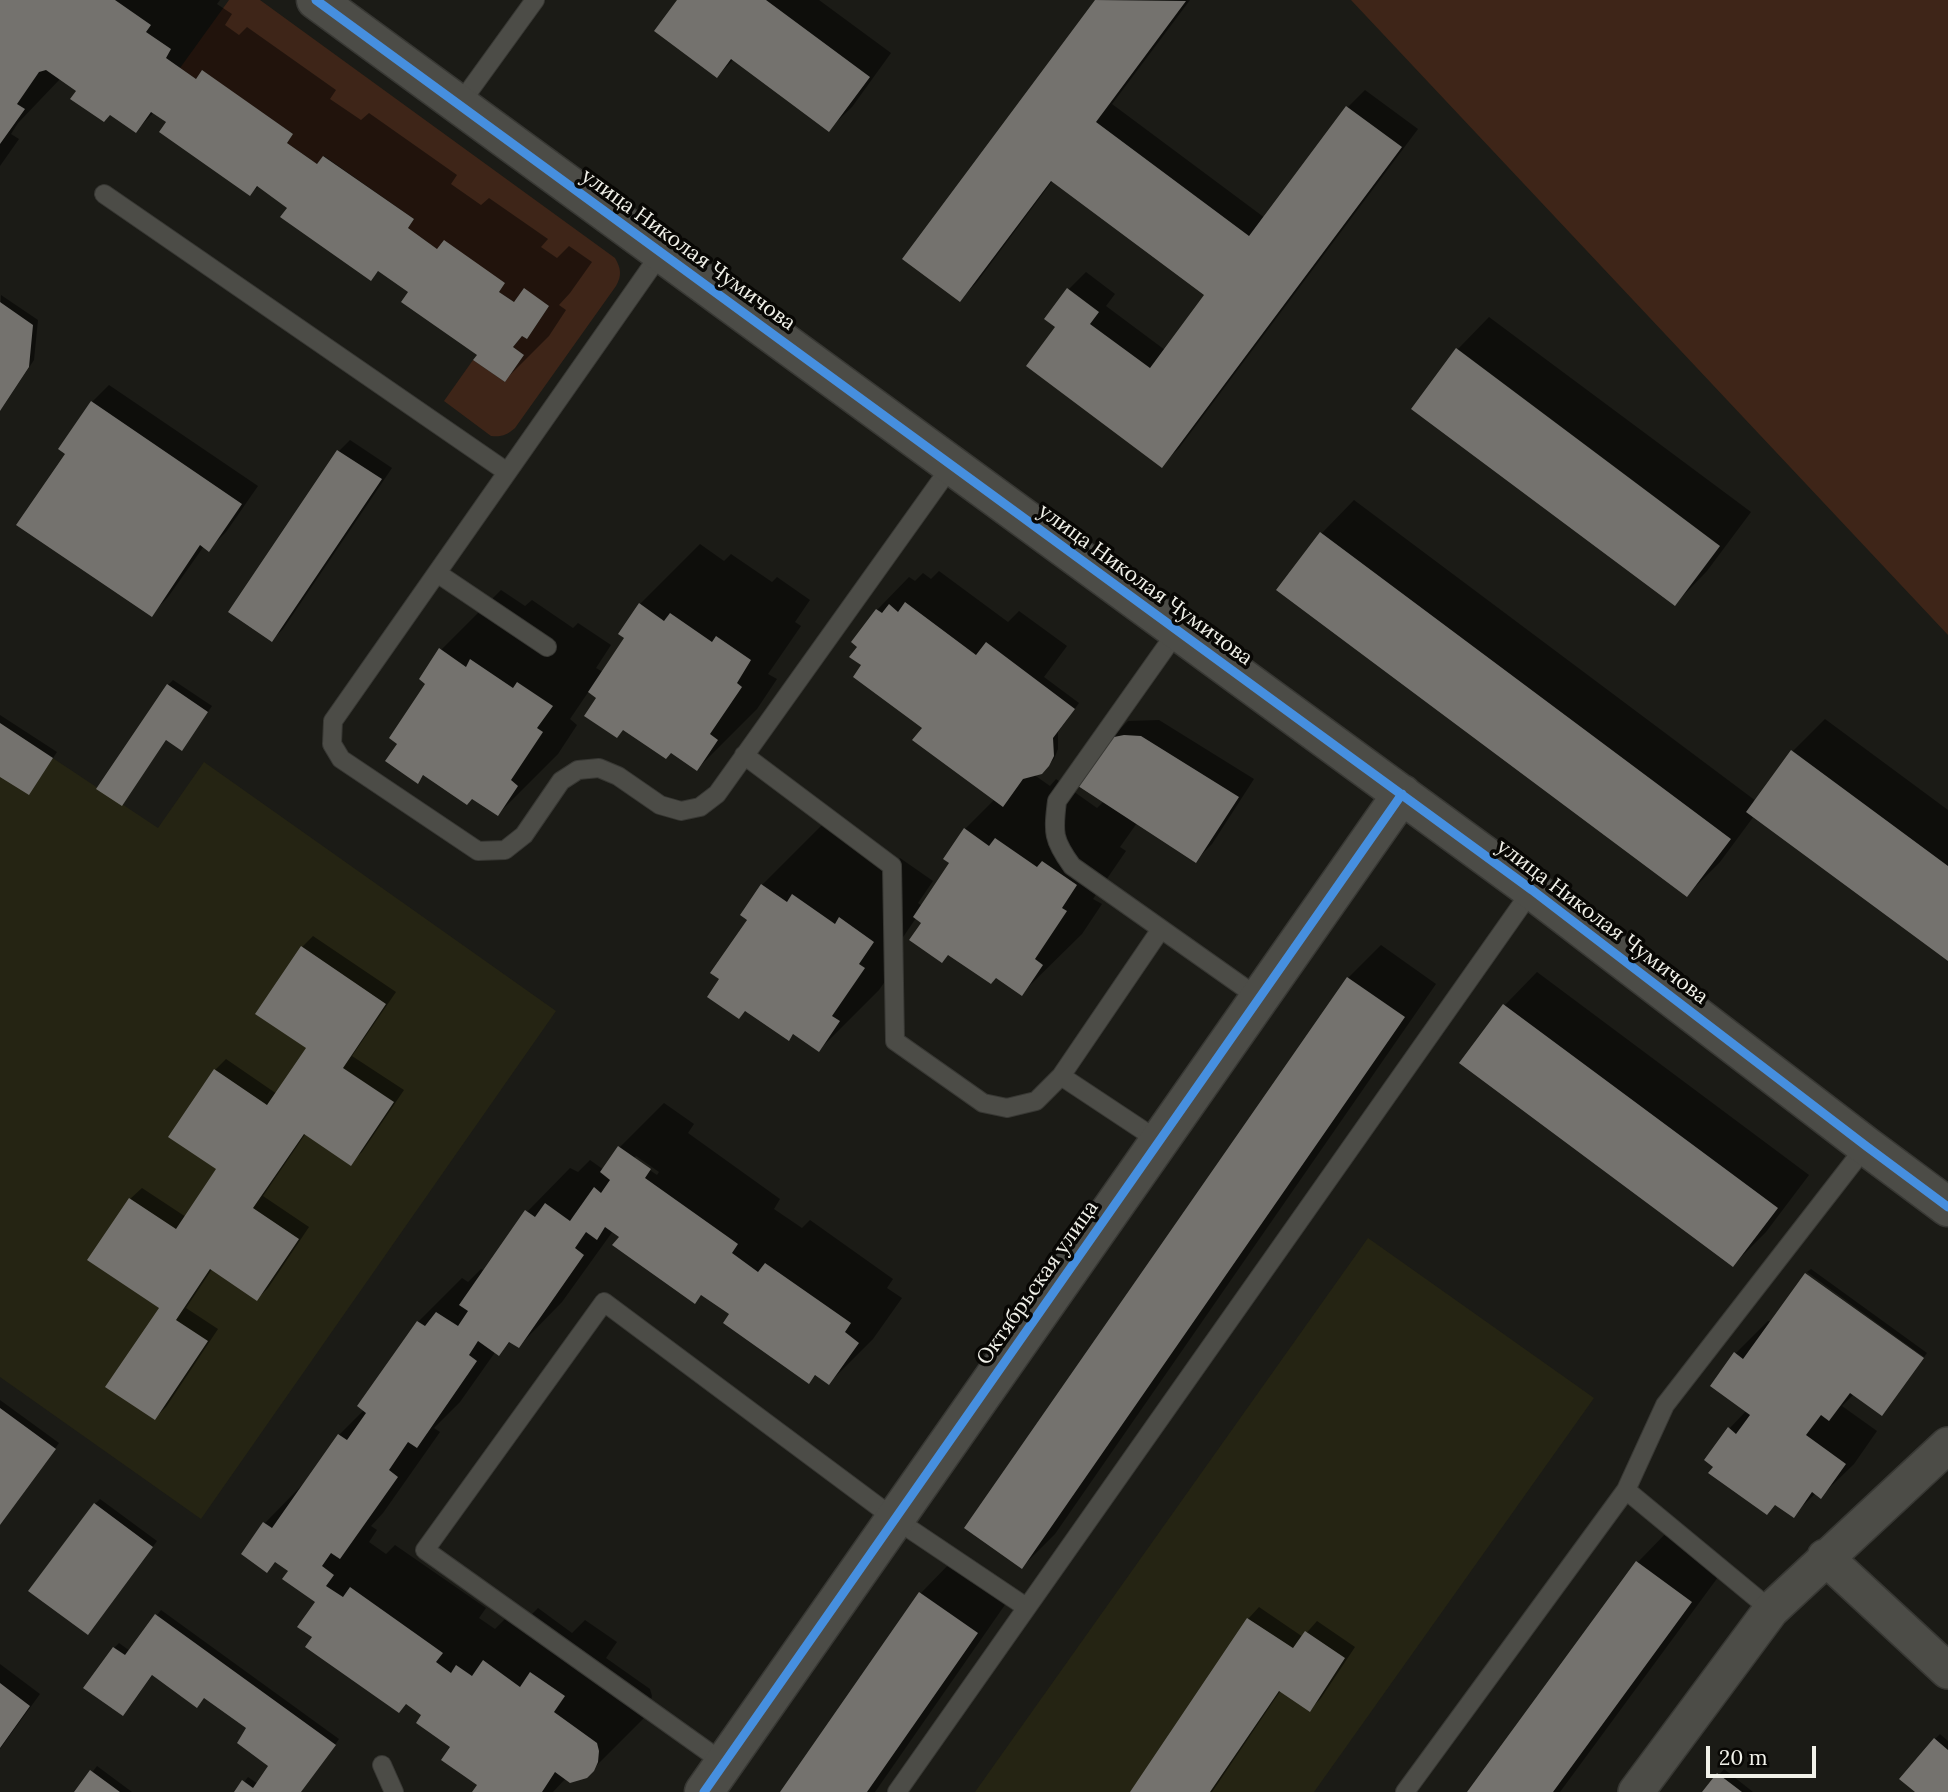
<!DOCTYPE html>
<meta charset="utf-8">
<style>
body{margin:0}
#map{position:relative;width:1948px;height:1792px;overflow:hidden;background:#1b1b16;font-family:Lora,serif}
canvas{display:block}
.scale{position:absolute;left:1706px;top:1746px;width:110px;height:32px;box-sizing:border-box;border:4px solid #f1f1e9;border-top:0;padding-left:9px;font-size:21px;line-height:24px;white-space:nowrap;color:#f1f1e9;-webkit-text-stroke:5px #080704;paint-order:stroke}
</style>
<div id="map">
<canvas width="1948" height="1792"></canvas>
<div class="scale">20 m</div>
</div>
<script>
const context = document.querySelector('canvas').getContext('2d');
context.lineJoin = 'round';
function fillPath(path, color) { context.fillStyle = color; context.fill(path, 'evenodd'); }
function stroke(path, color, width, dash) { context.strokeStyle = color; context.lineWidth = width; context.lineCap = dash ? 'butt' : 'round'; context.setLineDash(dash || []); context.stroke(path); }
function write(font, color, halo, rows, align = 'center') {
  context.font = font + ' Lora,serif'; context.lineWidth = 7; context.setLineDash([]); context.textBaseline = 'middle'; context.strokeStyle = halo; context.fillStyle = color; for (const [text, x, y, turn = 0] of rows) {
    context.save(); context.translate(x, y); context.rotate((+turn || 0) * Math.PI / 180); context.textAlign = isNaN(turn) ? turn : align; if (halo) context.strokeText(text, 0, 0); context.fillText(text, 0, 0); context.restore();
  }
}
const built = new Path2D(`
 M 0,723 L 158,828 L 204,762 L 556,1011 L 201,1519 L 0,1377 Z
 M 1368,1238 L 1594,1398 L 1314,1792 L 975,1792 Z`);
const green = new Path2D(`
 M 229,0 L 260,0 L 615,258 C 621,268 622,276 616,286 L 515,428 C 507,435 502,437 491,436 L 444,401 L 473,360 L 505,382 L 524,355 L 513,347 L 522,336 L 527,339 L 549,306 L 524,289 L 514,302 L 499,292 L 505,283 L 437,249 L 408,228 L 414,219 L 324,156 L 317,164 L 287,143 L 293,134 L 202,71 L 196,79 L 180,68 Z
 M 1351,0 L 1948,0 L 1948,635 Z`);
const shadow = new Path2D(`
 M 0,0 L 220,0 L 217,4 L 232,14 L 225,25 L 239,35 L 247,27 L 336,90 L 330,99 L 361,120 L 369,113 L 457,175 L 451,184 L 481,205 L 489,198 L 548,239 L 541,247 L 557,258 L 569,246 L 592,262 L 570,293 L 559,305 L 566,310 L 549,336 L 505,380 L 410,292 L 379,270 L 371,279 L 289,207 L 259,186 L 250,194 L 154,112 L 136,131 L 61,78 L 18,123 L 11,134 L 19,139 L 0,166 Z
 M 679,0 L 819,0 L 891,53 L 852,107 L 829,129 L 734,59 L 717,76 Z
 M 1097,0 L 1190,0 L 1112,104 L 1265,218 L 1348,107 L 1365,90 L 1418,129 L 1179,448 L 1162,465 L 1057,327 L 1047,319 L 1069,289 L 1086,272 L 1115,294 L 1106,306 L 1165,350 L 1207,295 L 1053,180 L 977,282 L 960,300 L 904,258 Z
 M 1,295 L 38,320 L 34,360 L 0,411 Z
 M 1489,317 L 1751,512 L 1707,571 L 1675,604 L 1457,350 Z
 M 109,385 L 258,486 L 226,532 L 209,549 L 204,546 L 168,597 L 151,615 L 67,453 L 92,402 Z
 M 350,440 L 392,468 L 283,629 L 272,640 L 230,612 L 339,451 Z
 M 1354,500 L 1756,801 L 1792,752 L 1825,719 L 1948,810 L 1948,959 L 1754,816 L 1720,862 L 1687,895 L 1279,589 L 1322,533 Z
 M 700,544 L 724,561 L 731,554 L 772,582 L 777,577 L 810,600 L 795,622 L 801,626 L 768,674 L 777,679 L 757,709 L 697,769 L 589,691 L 570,719 L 577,725 L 558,754 L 498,814 L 473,797 L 425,774 L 418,781 L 399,743 L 441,650 L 501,590 L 525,606 L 532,600 L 573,628 L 578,623 L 611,645 L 596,668 L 603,672 L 627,638 L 640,604 Z
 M 939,571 L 1008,622 L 1019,611 L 1067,646 L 1044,677 L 1079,703 L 1058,732 L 1058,749 L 1054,759 L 1041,772 L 1033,774 L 1050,786 L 1056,779 L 1097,808 L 1104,801 L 1102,747 L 1128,721 L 1159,720 L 1254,779 L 1212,844 L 1195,861 L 1137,823 L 1120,847 L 1126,851 L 1093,899 L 1102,904 L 1082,934 L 1022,993 L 997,976 L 949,953 L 924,922 L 916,918 L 891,955 L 899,961 L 879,990 L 819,1050 L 795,1033 L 789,1039 L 721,979 L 762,885 L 822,825 L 847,842 L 895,864 L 900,858 L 933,881 L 918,903 L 922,906 L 952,863 L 965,829 L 995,799 L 863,665 L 877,610 L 909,577 L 915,581 L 923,573 L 931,579 Z
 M 173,680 L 212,706 L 182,749 L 167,739 L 122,804 L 168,685 Z
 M 0,715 L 57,752 L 33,788 L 0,774 Z
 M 313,936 L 396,992 L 352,1056 L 404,1090 L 362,1152 L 350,1163 L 306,1133 L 263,1196 L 309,1227 L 268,1288 L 257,1299 L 212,1269 L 186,1308 L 218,1329 L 166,1407 L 155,1418 L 161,1308 L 90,1259 L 130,1199 L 142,1188 L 186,1217 L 218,1168 L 215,1070 L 226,1059 L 277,1094 L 308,1048 L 302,947 Z
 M 1381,945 L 1436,984 L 1055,1534 L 1022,1567 L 966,1527 L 1348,978 Z
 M 1537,972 L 1809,1175 L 1766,1232 L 1733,1265 L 1461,1062 L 1505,1005 Z
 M 664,1103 L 694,1124 L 688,1133 L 780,1199 L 774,1209 L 802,1228 L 810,1220 L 893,1279 L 887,1288 L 902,1298 L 873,1339 L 829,1383 L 817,1374 L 809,1382 L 731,1314 L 702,1294 L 695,1301 L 613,1231 L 562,1302 L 519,1346 L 511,1341 L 499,1353 L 496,1351 L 460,1402 L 434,1428 L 440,1432 L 383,1513 L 371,1526 L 377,1530 L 369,1542 L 386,1554 L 395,1545 L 486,1608 L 479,1618 L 495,1629 L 511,1613 L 524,1622 L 538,1608 L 572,1633 L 585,1620 L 617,1642 L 606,1658 L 650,1689 L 652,1696 L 647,1715 L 586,1776 L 566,1778 L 553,1792 L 474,1792 L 479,1784 L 452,1746 L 430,1705 L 407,1702 L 314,1637 L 318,1601 L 290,1570 L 276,1561 L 243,1554 L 265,1523 L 308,1479 L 339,1435 L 364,1410 L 359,1406 L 418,1322 L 462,1278 L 468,1282 L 481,1269 L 485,1271 L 527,1212 L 570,1168 L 578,1172 L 590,1160 L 604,1170 L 620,1147 ZM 636,1156 L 659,1172 L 657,1175 L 633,1159 Z
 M 1811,1269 L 1927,1353 L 1924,1357 L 1807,1272 Z
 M 1768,1321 L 1922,1360 L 1882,1414 L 1854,1394 L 1842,1406 L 1877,1431 L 1854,1464 L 1821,1496 L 1816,1493 L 1793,1515 L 1729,1429 L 1747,1410 L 1735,1354 Z
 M 0,1400 L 59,1443 L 0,1525 Z
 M 100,1499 L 157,1541 L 93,1628 L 95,1504 Z
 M 1670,1529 L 1724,1569 L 1560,1792 L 1469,1792 L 1638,1562 Z
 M 953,1560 L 1009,1599 L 875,1792 L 782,1792 L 921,1593 Z
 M 1259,1607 L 1303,1637 L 1317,1621 L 1355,1647 L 1321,1698 L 1310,1710 L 1281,1690 L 1212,1792 L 1132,1792 L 1248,1619 Z
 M 161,1610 L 339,1739 L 301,1792 L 236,1792 L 248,1777 L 258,1784 L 271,1765 L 249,1728 L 205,1696 L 153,1674 L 128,1709 L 86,1687 L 114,1648 L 119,1643 L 130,1651 Z
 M 0,1664 L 40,1694 L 0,1749 Z
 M 1940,1734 L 1948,1741 L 1948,1792 L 1918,1792 L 1935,1739 Z
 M 97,1766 L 132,1792 L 77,1792 Z
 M 1724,1769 L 1753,1792 L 1705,1792 Z`);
const building = new Path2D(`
 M 0,0 L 115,0 L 151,25 L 146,32 L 171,49 L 166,58 L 196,79 L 202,70 L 293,134 L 287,143 L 317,164 L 323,156 L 414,219 L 408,228 L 437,249 L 444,240 L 505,283 L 499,292 L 514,302 L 524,288 L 549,306 L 527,339 L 522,336 L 513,347 L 524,355 L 505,382 L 473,360 L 477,355 L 401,302 L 408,292 L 378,271 L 371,281 L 280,217 L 287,208 L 257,186 L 250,196 L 159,132 L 166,122 L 151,112 L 136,133 L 110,115 L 104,122 L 70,99 L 76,91 L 46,70 L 39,72 L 17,104 L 25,109 L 0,144 Z
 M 677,0 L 766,0 L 870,77 L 829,132 L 731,59 L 717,78 L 654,31 Z
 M 1095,0 L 1186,1 L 1096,122 L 1249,236 L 1346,106 L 1402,147 L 1162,468 L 1026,366 L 1055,327 L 1044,319 L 1067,288 L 1099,312 L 1090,324 L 1150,368 L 1204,295 L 1051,181 L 960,302 L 902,259 Z
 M 0,302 L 33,325 L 29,367 L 0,411 Z
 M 1456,348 L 1720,546 L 1675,606 L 1411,409 Z
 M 91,401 L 242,504 L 209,552 L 200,545 L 152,617 L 16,525 L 65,454 L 58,449 Z
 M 337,450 L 382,479 L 272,642 L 228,612 Z
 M 1320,532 L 1731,839 L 1687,897 L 1276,590 Z
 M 905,602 L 976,655 L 986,642 L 1075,709 L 1053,738 L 1054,756 L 1049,766 L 1042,774 L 1023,779 L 1003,807 L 912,740 L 922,728 L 853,677 L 861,665 L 849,657 L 857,647 L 851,642 L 876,609 L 882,613 L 889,604 L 898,612 Z
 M 639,603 L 664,621 L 670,613 L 712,642 L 716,636 L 751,660 L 737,683 L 742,687 L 710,734 L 718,740 L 697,771 L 671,753 L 666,759 L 623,730 L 617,738 L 584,716 L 596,698 L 588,692 L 624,638 L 618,634 Z
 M 439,648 L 466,667 L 470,659 L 513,688 L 517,682 L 553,706 L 537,728 L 543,732 L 511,780 L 518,786 L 498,816 L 472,799 L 467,805 L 423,775 L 418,784 L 385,761 L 397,744 L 389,738 L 425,684 L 419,679 Z
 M 167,684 L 208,712 L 182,751 L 166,740 L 122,806 L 96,789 Z
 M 0,723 L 53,758 L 29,795 L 0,777 Z
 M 1124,735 L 1141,736 L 1239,797 L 1196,863 L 1075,784 L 1109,738 Z
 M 1791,750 L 1948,866 L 1948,961 L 1746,812 Z
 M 964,828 L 989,846 L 995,838 L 1037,867 L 1042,861 L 1077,885 L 1062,908 L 1067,911 L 1035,959 L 1043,965 L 1022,996 L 996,978 L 991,984 L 948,955 L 942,963 L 909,940 L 921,923 L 913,917 L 949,863 L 943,859 Z
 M 761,884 L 787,902 L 792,894 L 835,924 L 839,917 L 874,942 L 859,964 L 865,968 L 832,1016 L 840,1021 L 819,1052 L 793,1034 L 789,1041 L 745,1011 L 739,1019 L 707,997 L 719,979 L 710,973 L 747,920 L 740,915 Z
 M 301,946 L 386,1004 L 343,1068 L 394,1102 L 351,1166 L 304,1134 L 253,1208 L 299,1239 L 257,1301 L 210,1269 L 176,1320 L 208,1341 L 155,1420 L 105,1387 L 159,1308 L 87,1260 L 129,1198 L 176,1229 L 216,1169 L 168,1137 L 214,1069 L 267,1105 L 306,1048 L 255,1014 Z
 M 1347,977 L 1405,1017 L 1022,1569 L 964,1528 Z
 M 1503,1004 L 1778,1208 L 1733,1267 L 1459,1063 Z
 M 618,1146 L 651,1169 L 645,1178 L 738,1244 L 732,1253 L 758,1272 L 765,1263 L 851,1323 L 845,1332 L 859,1343 L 829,1385 L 815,1375 L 809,1384 L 723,1323 L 729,1314 L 701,1295 L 695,1304 L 612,1245 L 619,1237 L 605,1227 L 597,1240 L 586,1232 L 575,1248 L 584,1255 L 519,1348 L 509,1342 L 499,1356 L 478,1341 L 469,1355 L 477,1361 L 417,1448 L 408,1442 L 389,1470 L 398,1477 L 340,1559 L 331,1553 L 322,1566 L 334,1575 L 326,1586 L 343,1597 L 350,1587 L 443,1653 L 436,1662 L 451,1673 L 456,1665 L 472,1676 L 483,1660 L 520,1687 L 530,1672 L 565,1696 L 554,1712 L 597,1743 L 599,1751 L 598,1762 L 594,1771 L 587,1778 L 570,1783 L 555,1772 L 542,1792 L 472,1792 L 477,1785 L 441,1760 L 450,1747 L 416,1723 L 421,1715 L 406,1704 L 399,1713 L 305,1647 L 312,1637 L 297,1627 L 315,1602 L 282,1579 L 288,1571 L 275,1562 L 267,1573 L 241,1554 L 263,1522 L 272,1528 L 338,1434 L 347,1440 L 366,1413 L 357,1406 L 417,1321 L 425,1326 L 436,1312 L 458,1326 L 468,1311 L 459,1305 L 525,1210 L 535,1217 L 545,1203 L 570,1221 L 594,1187 L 601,1193 L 610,1180 L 600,1172 Z
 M 1805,1273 L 1924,1358 L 1882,1416 L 1850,1393 L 1829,1421 L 1821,1415 L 1806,1435 L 1846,1464 L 1821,1499 L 1812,1492 L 1794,1518 L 1775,1505 L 1767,1515 L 1708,1473 L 1713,1467 L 1704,1460 L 1728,1427 L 1736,1434 L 1750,1415 L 1710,1386 L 1734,1352 L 1743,1359 Z
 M 0,1408 L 56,1449 L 0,1525 Z
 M 94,1503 L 153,1547 L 88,1635 L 28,1591 Z
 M 1636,1561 L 1692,1602 L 1553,1792 L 1467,1792 Z
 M 919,1592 L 978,1633 L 867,1792 L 780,1792 Z
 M 155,1614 L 336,1745 L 301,1792 L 234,1792 L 242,1780 L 253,1788 L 268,1766 L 237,1743 L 246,1728 L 204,1698 L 197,1708 L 152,1675 L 123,1716 L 83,1688 L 113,1647 L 125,1655 Z
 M 1247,1618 L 1293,1648 L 1305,1631 L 1345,1658 L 1310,1712 L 1279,1691 L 1210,1792 L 1130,1792 Z
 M 0,1683 L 30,1706 L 0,1748 Z
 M 1934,1738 L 1948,1750 L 1948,1792 L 1915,1792 L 1899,1779 Z
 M 90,1770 L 120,1792 L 74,1792 Z
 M 1717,1773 L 1742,1792 L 1702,1792 Z`);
const lane = new Path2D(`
 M 459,105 L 535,0
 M 104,194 L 507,472
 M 661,253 L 333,721 L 332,744 L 341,759 L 478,851 L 505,850 L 524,835 L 561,781 L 578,770 L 599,768 L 618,776 L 660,805 L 681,811 L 700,807 L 717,794 L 952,465
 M 437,573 L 547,647
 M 1178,630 L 1057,801 C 1053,833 1053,840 1072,866 L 1259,998
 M 744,755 L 892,866 L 895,1041 L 983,1103 L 1007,1108 L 1036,1101 L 1061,1076 L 1161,929
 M 1061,1076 L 1159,1141
 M 1771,1610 L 1626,1490 L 1665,1405 L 1866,1146
 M 724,1763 L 425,1550 L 604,1302 L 895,1519 L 1026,1607
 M 382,1765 L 394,1792
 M 897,1792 L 1532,890
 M 1405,1792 L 1626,1490`);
const street = new Path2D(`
 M 1825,1557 L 1948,1671
 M 1636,1792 L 1771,1610 L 1948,1445`);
const secondary = new Path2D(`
 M 316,0 L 1532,890 L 1866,1146 L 1948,1207
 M 704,1792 L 1402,794`);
const cycleway = new Path2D(`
 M 316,0 L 1532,890 L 1866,1146 L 1948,1207
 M 704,1792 L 1402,794`);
const streetNames = [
 ["улица Николая Чумичова",688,250,36],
 ["улица Николая Чумичова",1145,585,36],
 ["улица Николая Чумичова",1602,922,37],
 ["Октябрьская улица",1038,1283,-55]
];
fillPath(built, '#252413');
fillPath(green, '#3e2518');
fillPath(shadow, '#0007');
fillPath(building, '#74726e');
stroke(lane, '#383834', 20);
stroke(street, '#383834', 38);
stroke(secondary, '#383834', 41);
stroke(lane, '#4c4c47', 18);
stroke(street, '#4c4c47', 35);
stroke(secondary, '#4c4c47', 38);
stroke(cycleway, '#468fdf', 9);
write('21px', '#f1f1e9', '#080704', streetNames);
</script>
